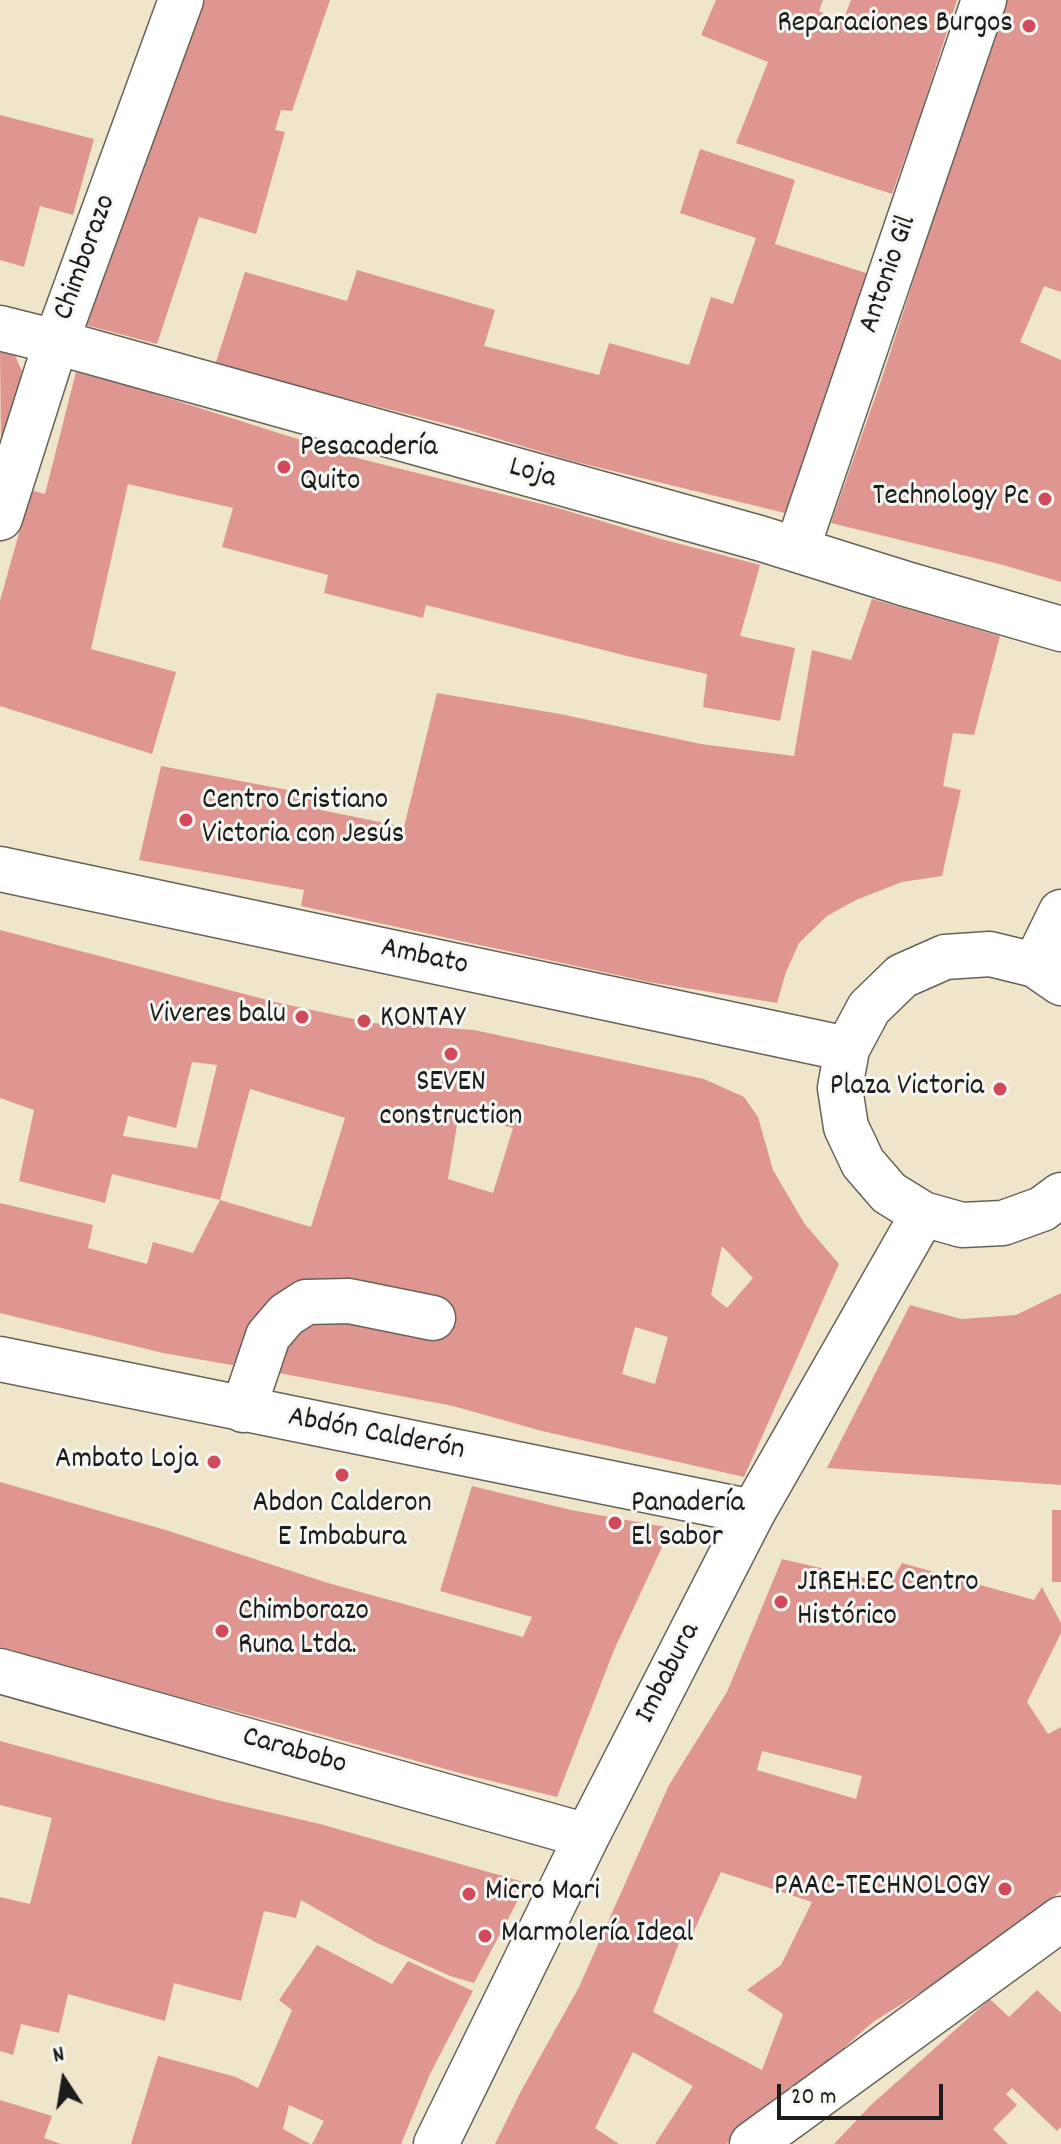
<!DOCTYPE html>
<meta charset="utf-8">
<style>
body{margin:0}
#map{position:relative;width:1061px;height:2144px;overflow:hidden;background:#efe5cb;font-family:Dekko,sans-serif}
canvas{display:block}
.north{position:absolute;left:24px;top:2040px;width:80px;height:80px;-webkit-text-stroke:6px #f6f6f2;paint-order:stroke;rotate:348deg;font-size:22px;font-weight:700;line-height:32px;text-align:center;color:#1c1c1c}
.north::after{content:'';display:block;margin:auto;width:28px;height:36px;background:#1c1c1c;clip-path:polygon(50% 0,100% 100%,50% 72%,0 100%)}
.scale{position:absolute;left:777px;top:2084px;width:166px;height:36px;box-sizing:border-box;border:4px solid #1c1c1c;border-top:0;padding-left:10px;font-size:24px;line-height:28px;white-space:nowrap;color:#1c1c1c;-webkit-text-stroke:6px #f6f6f2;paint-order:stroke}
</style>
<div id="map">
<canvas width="1061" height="2144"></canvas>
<div class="north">N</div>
<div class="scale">20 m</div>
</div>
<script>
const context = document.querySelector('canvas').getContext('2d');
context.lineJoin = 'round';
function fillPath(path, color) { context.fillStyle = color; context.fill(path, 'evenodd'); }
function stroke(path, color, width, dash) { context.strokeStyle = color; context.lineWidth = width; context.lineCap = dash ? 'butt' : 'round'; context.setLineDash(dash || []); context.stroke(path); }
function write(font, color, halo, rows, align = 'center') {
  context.font = font + ' Dekko,sans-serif'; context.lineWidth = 6; context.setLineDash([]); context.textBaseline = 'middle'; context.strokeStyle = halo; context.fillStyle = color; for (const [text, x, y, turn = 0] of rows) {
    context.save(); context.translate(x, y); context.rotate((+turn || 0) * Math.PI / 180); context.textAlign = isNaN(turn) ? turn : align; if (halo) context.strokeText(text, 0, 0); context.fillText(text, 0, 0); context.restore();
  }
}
const building = new Path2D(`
 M 205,0 L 330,0 L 292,111 L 281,110 L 275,130 L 285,132 L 256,234 L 199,217 L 157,344 L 82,324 L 135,193 Z
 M 716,0 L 823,0 L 819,11 L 843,21 L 851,0 L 957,0 L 921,113 L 892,194 L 736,143 L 768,62 L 701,35 Z
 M 1004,0 L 1061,0 L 1061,292 L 1044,286 L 1020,342 L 1061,360 L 1061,582 L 1003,565 L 831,523 L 883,375 Z
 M 0,115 L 94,139 L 73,215 L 40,206 L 24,267 L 0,260 Z
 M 700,149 L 795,180 L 775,244 L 869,274 L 785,513 L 572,461 L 458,427 L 215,365 L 245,272 L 347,301 L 357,270 L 495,310 L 484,346 L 599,375 L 609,343 L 689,365 L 711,297 L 733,304 L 756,238 L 680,213 Z
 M 0,344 L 13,351 L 22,371 L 1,448 Z
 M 76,372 L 133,387 L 361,459 L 558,508 L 661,539 L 760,565 L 740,636 L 795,648 L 780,721 L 703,707 L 707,674 L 631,657 L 426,605 L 423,618 L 324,593 L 328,575 L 222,547 L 233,508 L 128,484 L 91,649 L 176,672 L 152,754 L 0,706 L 0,601 L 31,490 L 45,494 Z
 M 872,599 L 1000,636 L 974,735 L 953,733 L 943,786 L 961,790 L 942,876 L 902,882 L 856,900 L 827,916 L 799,943 L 786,972 L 777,1003 L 649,982 L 301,906 L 304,890 L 139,860 L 161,766 L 325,797 L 321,810 L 404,827 L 437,693 L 560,714 L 701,744 L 794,756 L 812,650 L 851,660 Z
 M 0,930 L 275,1002 L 372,1023 L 474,1030 L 704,1079 L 744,1097 L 758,1117 L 773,1170 L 804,1223 L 839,1264 L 744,1477 L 542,1431 L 453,1406 L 263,1370 L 292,1279 L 260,1370 L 163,1353 L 0,1313 L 0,1203 L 93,1225 L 88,1248 L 147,1264 L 153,1242 L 193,1253 L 220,1200 L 112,1174 L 105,1203 L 19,1181 L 34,1110 L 0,1098 ZM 192,1062 L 217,1065 L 197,1148 L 123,1136 L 128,1116 L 176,1128 ZM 250,1089 L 345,1118 L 311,1227 L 220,1200 ZM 459,1113 L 513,1128 L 493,1193 L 448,1179 ZM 722,1246 L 753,1278 L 727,1308 L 711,1295 ZM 635,1327 L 668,1337 L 655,1384 L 622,1374 Z
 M 1061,1293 L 1061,1485 L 827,1468 L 910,1305 L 961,1319 L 1016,1315 Z
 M 0,1482 L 169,1531 L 328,1583 L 523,1637 L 532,1617 L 440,1591 L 472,1486 L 571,1510 L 671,1528 L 614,1650 L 557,1797 L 467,1775 L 290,1726 L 109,1679 L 0,1647 Z
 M 1052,1510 L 1061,1510 L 1061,1582 L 1052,1582 Z
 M 782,1559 L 890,1584 L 902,1563 L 1034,1600 L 1042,1587 L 1061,1623 L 1061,1633 L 1027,1702 L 1048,1734 L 1061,1727 L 1061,1891 L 999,1943 L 873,2022 L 800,2086 L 726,2144 L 655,2144 L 693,2086 L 633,2052 L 595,2128 L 619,2144 L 495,2144 L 521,2091 L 579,1987 L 669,1785 L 727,1692 ZM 762,1751 L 862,1776 L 856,1799 L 757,1770 ZM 721,1872 L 812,1902 L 781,1965 L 747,1990 L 783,2014 L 762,2070 L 653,2012 L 685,1927 L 693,1933 Z
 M 0,1741 L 217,1800 L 320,1824 L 527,1883 L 474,1983 L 450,1976 L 375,1942 L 301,1900 L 296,1918 L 264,1911 L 241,2001 L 174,1983 L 165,2021 L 68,1994 L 59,2033 L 21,2024 L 13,2055 L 0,2051 L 0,1897 L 30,1904 L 52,1818 L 0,1805 Z
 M 317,1945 L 392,1984 L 408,1961 L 473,1991 L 430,2074 L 401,2144 L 312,2144 L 324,2121 L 289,2105 L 283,2129 L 310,2144 L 131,2144 L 158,2056 L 236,2077 L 258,2088 L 292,2010 L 279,2000 Z
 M 1037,1990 L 1061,2013 L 1061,2127 L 1057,2131 L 1012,2088 L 1006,2094 L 1017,2105 L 993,2129 L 1008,2144 L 834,2144 L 871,2105 L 990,1999 L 1009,2017 Z
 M 0,2100 L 52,2116 L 44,2138 L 61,2144 L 0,2144 Z`);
const minor = new Path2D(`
 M 0,328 L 56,342 L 759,538 L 906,584 L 1061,629
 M 0,518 L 56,342 L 181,0
 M 797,549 L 984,0
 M 0,869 L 847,1049
 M 1035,965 L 1061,912
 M 1061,983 L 1035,965 L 990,954 L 945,957 L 902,976 L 869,1008 L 847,1049 L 840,1088 L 846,1127 L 863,1163 L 889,1193 L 923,1214 L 962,1225 L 1003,1223 L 1042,1209 L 1061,1195
 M 0,1359 L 753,1512
 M 243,1410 L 268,1336 L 286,1315 L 306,1302 L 349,1301 L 433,1318
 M 0,1671 L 587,1836
 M 436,2144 L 587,1836 L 753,1512 L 923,1214
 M 752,2144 L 1061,1919`);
const markers = [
 [1029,26,8,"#d1495b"],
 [284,467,8,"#d1495b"],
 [1045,499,8,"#d1495b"],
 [186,820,8,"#d1495b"],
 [302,1017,8,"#d1495b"],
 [364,1021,8,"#d1495b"],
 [451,1054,8,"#d1495b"],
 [1000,1089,8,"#d1495b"],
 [214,1462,8,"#d1495b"],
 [342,1475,8,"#d1495b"],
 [615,1523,8,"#d1495b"],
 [781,1602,8,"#d1495b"],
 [222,1631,8,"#d1495b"],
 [1005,1889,8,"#d1495b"],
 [469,1894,8,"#d1495b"],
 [485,1936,8,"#d1495b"]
];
const poiNames = [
 ["Reparaciones Burgos",1013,26,"right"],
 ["Pesacadería",300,450],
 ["Quito",300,484],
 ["Technology Pc",1029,499,"right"],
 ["Centro Cristiano",202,803],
 ["Victoria con Jesús",202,837],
 ["Viveres balu",286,1017,"right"],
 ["KONTAY",380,1021],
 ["SEVEN",451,1085,"center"],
 ["construction",451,1119,"center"],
 ["Plaza Victoria",984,1089,"right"],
 ["Ambato Loja",198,1462,"right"],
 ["Abdon Calderon",342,1506,"center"],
 ["E Imbabura",342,1540,"center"],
 ["Panadería",631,1506],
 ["El sabor",631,1540],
 ["JIREH.EC Centro",797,1585],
 ["Histórico",797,1619],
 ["Chimborazo",238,1614],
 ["Runa Ltda.",238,1648],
 ["PAAC-TECHNOLOGY",989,1889,"right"],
 ["Micro Mari",485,1894],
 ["Marmolería Ideal",501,1936]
];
const streetNames = [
 ["Chimborazo",87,258,-70],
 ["Antonio Gil",890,275,-71],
 ["Loja",532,475,16],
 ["Ambato",424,959,12],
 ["Abdón Calderón",376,1436,11],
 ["Imbabura",670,1674,-63],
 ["Carabobo",294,1753,16]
];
fillPath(building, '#df9691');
stroke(minor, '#666259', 47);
stroke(minor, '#fff', 44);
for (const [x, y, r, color] of markers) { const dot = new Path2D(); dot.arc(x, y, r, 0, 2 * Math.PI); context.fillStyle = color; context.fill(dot); stroke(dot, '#f6f6f2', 3); }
write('30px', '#1c1c1c', '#f6f6f2', poiNames, 'left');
write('30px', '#1c1c1c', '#f6f6f2', streetNames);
</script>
